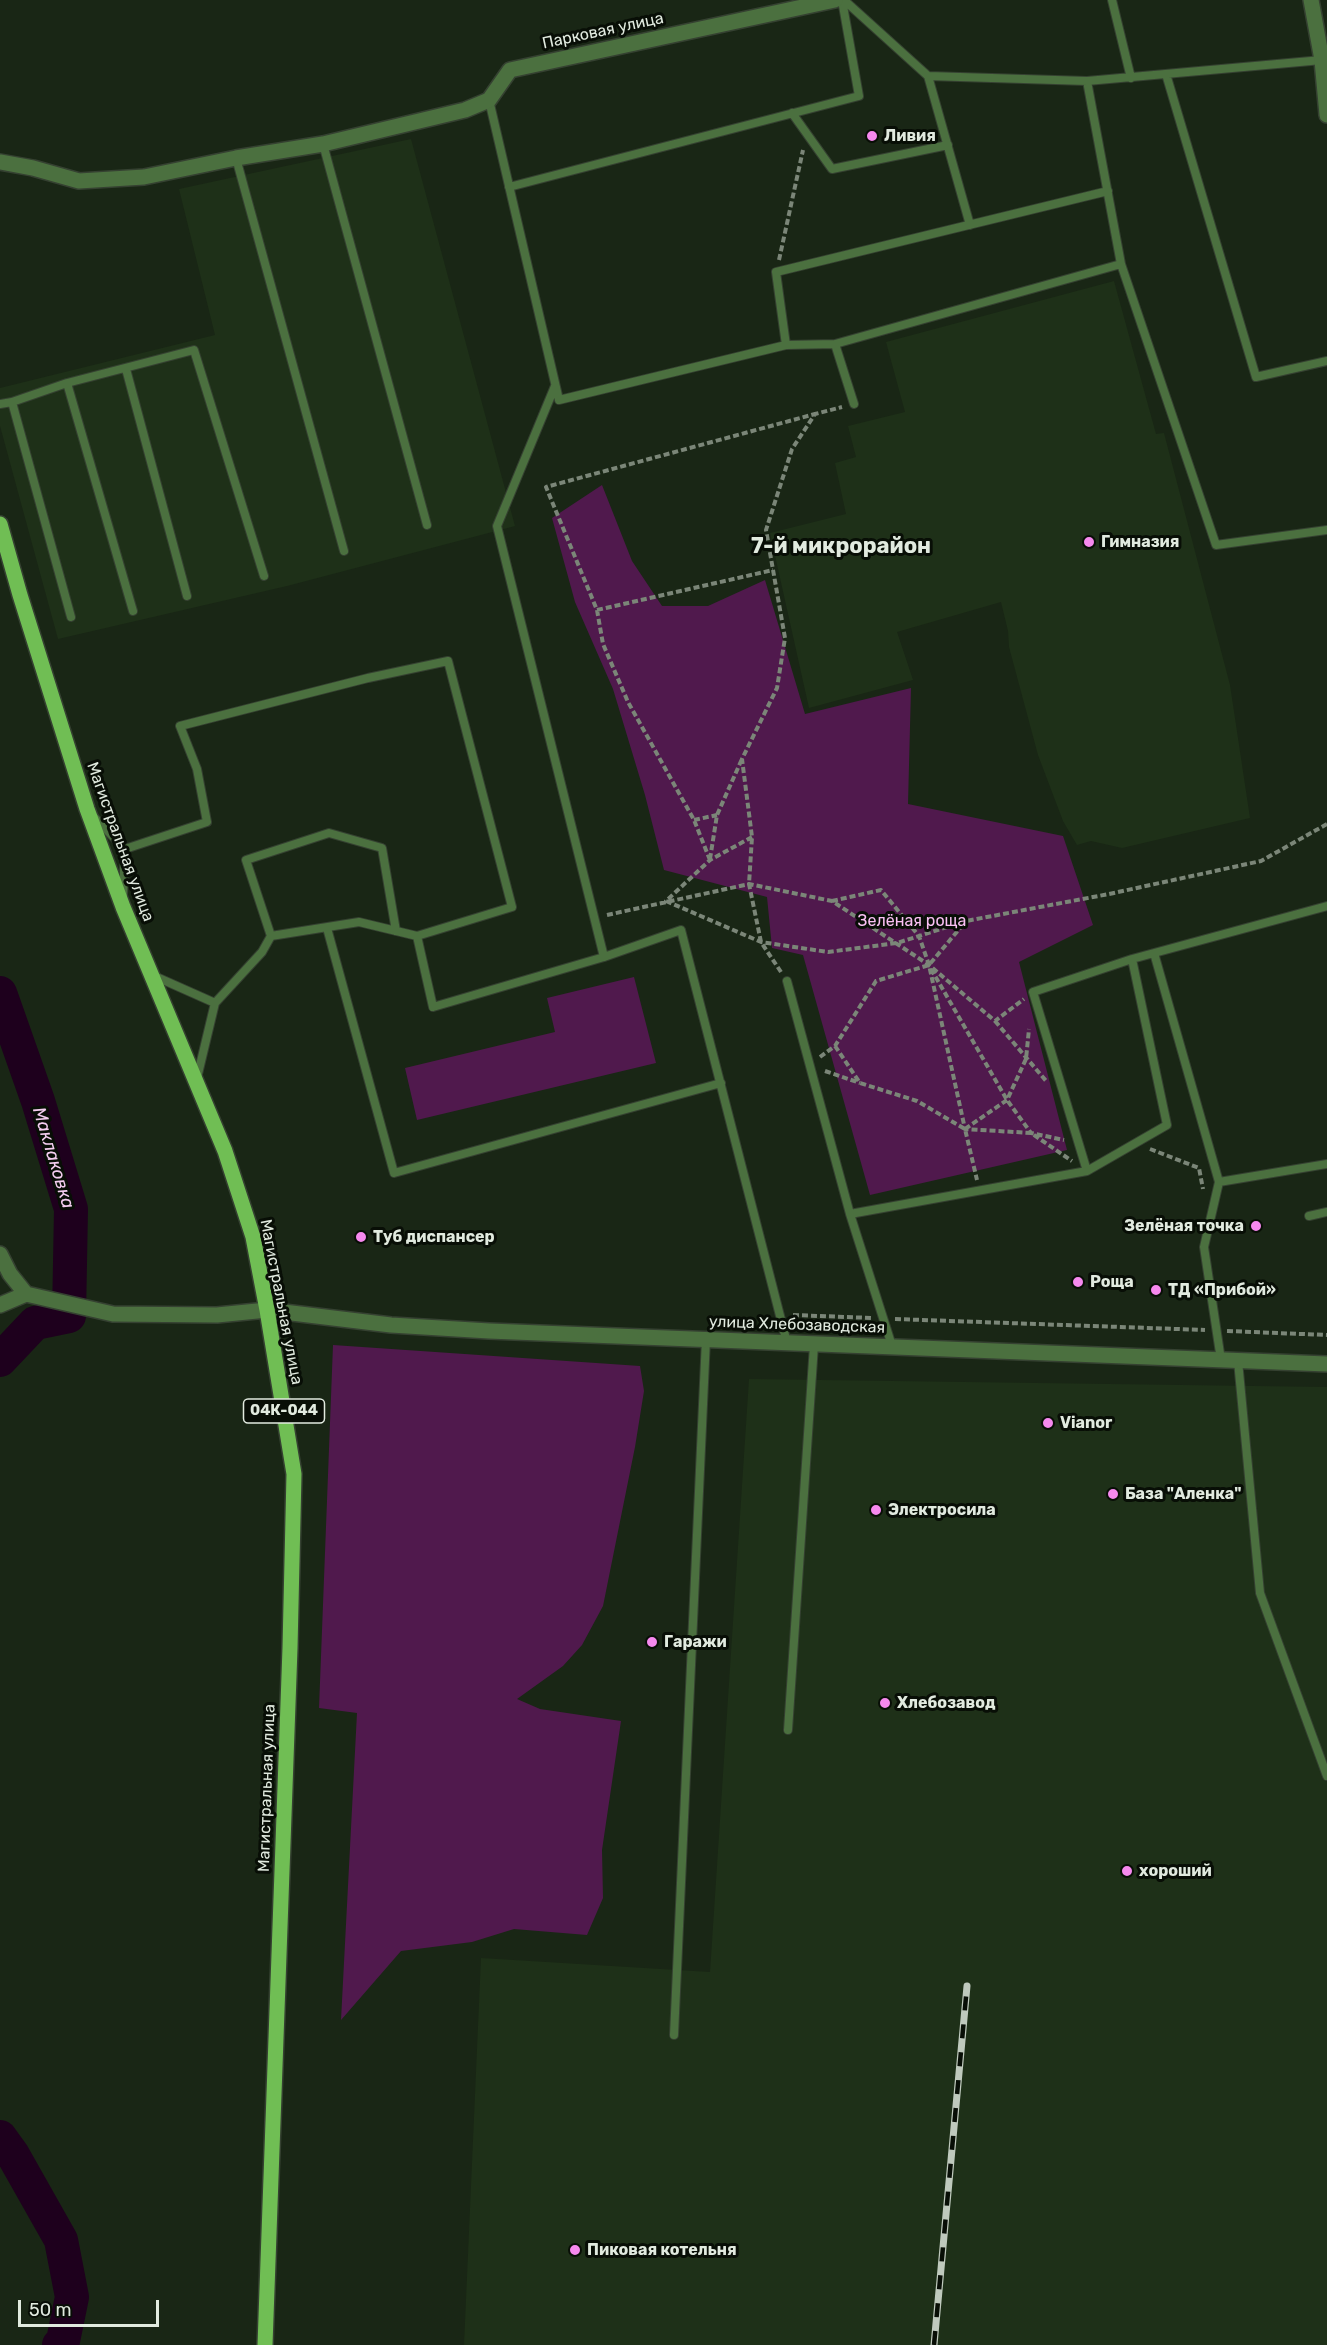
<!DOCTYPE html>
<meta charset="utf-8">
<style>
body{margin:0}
#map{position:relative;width:1327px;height:2345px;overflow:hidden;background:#192615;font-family:Rubik,sans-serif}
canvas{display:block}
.scale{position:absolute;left:18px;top:2300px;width:141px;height:27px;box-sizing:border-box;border:3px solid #e1eadf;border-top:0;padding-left:8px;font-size:18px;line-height:21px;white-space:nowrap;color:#e1eadf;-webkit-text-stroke:4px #080e06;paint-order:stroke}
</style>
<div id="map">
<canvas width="1327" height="2345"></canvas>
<div class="scale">50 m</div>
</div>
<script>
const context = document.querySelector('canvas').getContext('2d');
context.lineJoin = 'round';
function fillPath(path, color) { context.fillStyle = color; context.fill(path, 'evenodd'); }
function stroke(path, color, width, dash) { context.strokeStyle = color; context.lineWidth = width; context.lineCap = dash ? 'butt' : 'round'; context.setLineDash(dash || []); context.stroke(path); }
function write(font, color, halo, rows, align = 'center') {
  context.font = font + ' Rubik,sans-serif'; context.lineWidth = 6; context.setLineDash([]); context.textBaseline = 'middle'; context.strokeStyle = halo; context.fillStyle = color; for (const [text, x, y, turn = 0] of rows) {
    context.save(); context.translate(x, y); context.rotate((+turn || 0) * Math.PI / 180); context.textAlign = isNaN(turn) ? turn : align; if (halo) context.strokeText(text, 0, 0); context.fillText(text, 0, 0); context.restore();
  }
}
const built = new Path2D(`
 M 411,139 L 515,526 L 287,586 L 58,639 L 0,426 L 0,388 L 215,335 L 179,189 Z
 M 1114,281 L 1156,434 L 1164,433 L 1230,685 L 1250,818 L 1122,848 L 1091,841 L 1077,845 L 1063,821 L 1038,755 L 1009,647 L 1008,631 L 1001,602 L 897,632 L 913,680 L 809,708 L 770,533 L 846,514 L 835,463 L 856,457 L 848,426 L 905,412 L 886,342 Z
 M 749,1379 L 1327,1387 L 1327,2345 L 464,2345 L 481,1958 L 710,1972 Z`);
const green = new Path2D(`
 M 602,485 L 632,561 L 662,606 L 708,606 L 765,580 L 805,714 L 911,688 L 908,804 L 1063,836 L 1093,925 L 1019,962 L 1067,1150 L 870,1195 L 803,955 L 772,948 L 767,897 L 664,870 L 645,795 L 613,689 L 575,602 L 552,518 Z
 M 634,977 L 656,1063 L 417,1120 L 405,1068 L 555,1032 L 547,998 Z
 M 333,1345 L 640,1366 L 644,1391 L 635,1447 L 603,1606 L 582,1645 L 563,1666 L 517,1699 L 540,1709 L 621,1721 L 602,1850 L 603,1898 L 587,1935 L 514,1929 L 472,1942 L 401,1951 L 341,2020 L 357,1713 L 319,1708 Z`);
const river = new Path2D(`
 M 0,993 L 38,1101 L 71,1209 L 69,1316 L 35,1323 L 0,1360
 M 0,2137 L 13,2155 L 61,2240 L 72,2297 L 63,2341 L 59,2345`);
const path = new Path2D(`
 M 779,260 L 803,150
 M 597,610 L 773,570
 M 694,820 L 717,815
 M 752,837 L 710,860 L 666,901 L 761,942 L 828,952 L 897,943 L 966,921 L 1109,894 L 1261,861 L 1327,824
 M 710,859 L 717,815 L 742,759
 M 710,860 L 694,820 L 628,702 L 603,644 L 597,610 L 546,487 L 815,414
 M 832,901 L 881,890 L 919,936 L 929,965 L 965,1129 L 1031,1133 L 1072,1161
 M 607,915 L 749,884 L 832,901 L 929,965 L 995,1021 L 1024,999
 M 931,969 L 1007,1100 L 1031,1133 L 1064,1140
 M 781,972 L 761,942 L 749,884 L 752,837 L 742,759 L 777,688 L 785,638 L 766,530 L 792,449 L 815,414 L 842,407
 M 995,1021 L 1047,1082
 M 835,1046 L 860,1083 L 917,1101 L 965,1129 L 977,1180
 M 820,1057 L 835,1046 L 876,981 L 929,965 L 966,921
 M 825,1071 L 860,1083
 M 965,1129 L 1007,1100 L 1026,1059 L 1029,1029
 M 1150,1149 L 1199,1168 L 1203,1189
 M 793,1315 L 872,1318
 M 895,1319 L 1205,1330
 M 1227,1331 L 1327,1335`);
const service = new Path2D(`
 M 844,0 L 928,76 L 1087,81 L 1322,60
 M 1112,0 L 1131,78
 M 1166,74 L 1256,377 L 1327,361
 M 928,76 L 970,225
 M 489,100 L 559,400 L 786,345 L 835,344 L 1121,264 L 1087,81
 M 792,113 L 832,169 L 948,145
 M 323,144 L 427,525
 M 236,158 L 344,551
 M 509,187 L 859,96 L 842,0
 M 1121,264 L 1216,545 L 1327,530
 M 835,344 L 854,404
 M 786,345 L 776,272 L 1108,191
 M 126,369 L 187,596
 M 67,383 L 133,611
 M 555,386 L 497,526 L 604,957
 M 12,402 L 71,617
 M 0,404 L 12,402 L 67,383 L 194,350 L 264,576
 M 94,817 L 125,849 L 207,822 L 197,769 L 180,726 L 368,678 L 448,661 L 512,907 L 417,936 L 359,922 L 271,936
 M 123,895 L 125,849
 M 327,928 L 394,1173 L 721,1083
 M 417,936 L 433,1007 L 604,957 L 681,930 L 787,1343
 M 1154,953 L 1219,1182 L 1204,1247 L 1221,1360
 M 152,975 L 215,1003 L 262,952 L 271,936 L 246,860 L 329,833 L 382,848 L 396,931
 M 787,981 L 850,1214 L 892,1346
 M 197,1078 L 215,1003
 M 1087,1171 L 1033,992 L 1132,959
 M 1219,1182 L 1327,1164
 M 850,1214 L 1087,1171 L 1167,1125 L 1132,959 L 1327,906
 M 1309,1216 L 1327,1212
 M 1238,1361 L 1260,1593 L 1327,1776
 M 788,1730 L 814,1345
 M 674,2035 L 706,1339`);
const minor = new Path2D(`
 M 1311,0 L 1322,60 L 1327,115
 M 0,162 L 33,168 L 79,181 L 144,177 L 236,158 L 323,144 L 465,110 L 489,100 L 510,70 L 835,0
 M 0,1254 L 10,1274 L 26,1294
 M 26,1294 L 113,1314 L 217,1315 L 267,1310 L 391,1325 L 489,1331 L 1327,1364
 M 0,1305 L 26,1294`);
const primary = new Path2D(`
 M 0,524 L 20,595 L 87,809 L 123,907 L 225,1151 L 253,1237 L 267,1310 L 294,1474 L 290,1648 L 265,2345`);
const rail = new Path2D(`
 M 934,2345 L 967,1986`);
const markers = [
 [872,136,6,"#f689ee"],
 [1089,542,6,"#f689ee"],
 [1256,1226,6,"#f689ee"],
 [361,1237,6,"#f689ee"],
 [1078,1282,6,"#f689ee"],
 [1156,1290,6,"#f689ee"],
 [1048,1423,6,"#f689ee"],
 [1113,1494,6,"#f689ee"],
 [876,1510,6,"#f689ee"],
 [652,1642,6,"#f689ee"],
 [885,1703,6,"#f689ee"],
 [1127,1871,6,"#f689ee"],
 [575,2250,6,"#f689ee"]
];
const shields = [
 [284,1411,81]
];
const shieldNames = [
 ["04К-044",284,1411]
];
const streetNames = [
 ["Парковая улица",603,31,-12],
 ["Магистральная улица",120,842,70],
 ["Магистральная улица",281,1302,79],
 ["улица Хлебозаводская",797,1325,2],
 ["Магистральная улица",267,1788,-88]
];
const poiNames = [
 ["Ливия",884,136],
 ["Гимназия",1101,542],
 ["Зелёная точка",1244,1226,"right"],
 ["Туб диспансер",373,1237],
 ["Роща",1090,1282],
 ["ТД «Прибой»",1168,1290],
 ["Vianor",1060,1423],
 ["База \"Аленка\"",1125,1494],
 ["Электросила",888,1510],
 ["Гаражи",664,1642],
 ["Хлебозавод",897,1703],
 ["хороший",1139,1871],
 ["Пиковая котельня",587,2250]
];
const parkNames = [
 ["Зелёная роща",912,921]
];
const waterNames = [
 ["Маклаковка",53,1158,73]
];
const districtNames = [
 ["7-й микрорайон",841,547]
];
fillPath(built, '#1e3018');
fillPath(green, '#50194d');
stroke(river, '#1e001d', 34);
stroke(service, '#354131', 10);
stroke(minor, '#354131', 18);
stroke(primary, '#354131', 18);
stroke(path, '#7b8678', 4, [6, 3]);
stroke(service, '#4b703f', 8);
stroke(minor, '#4b703f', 15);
stroke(primary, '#70be54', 15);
stroke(rail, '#bfc9bd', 7);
stroke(rail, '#080e06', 4.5, [14]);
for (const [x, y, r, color] of markers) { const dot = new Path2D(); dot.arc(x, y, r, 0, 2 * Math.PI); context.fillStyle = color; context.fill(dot); stroke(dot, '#080e06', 2); }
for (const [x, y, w] of shields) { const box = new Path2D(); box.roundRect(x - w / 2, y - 12, w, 24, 4.5); context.fillStyle = '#080e06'; context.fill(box); stroke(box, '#e1eadf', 1.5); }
write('bold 15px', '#e1eadf', null, shieldNames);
write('16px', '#e1eadf', '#080e06', streetNames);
write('bold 16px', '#e1eadf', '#080e06', poiNames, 'left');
write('16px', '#fbc0f5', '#080e06', parkNames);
write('italic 18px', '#f4cdf0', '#080e06', waterNames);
write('bold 22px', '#e1eadf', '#080e06', districtNames);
</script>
